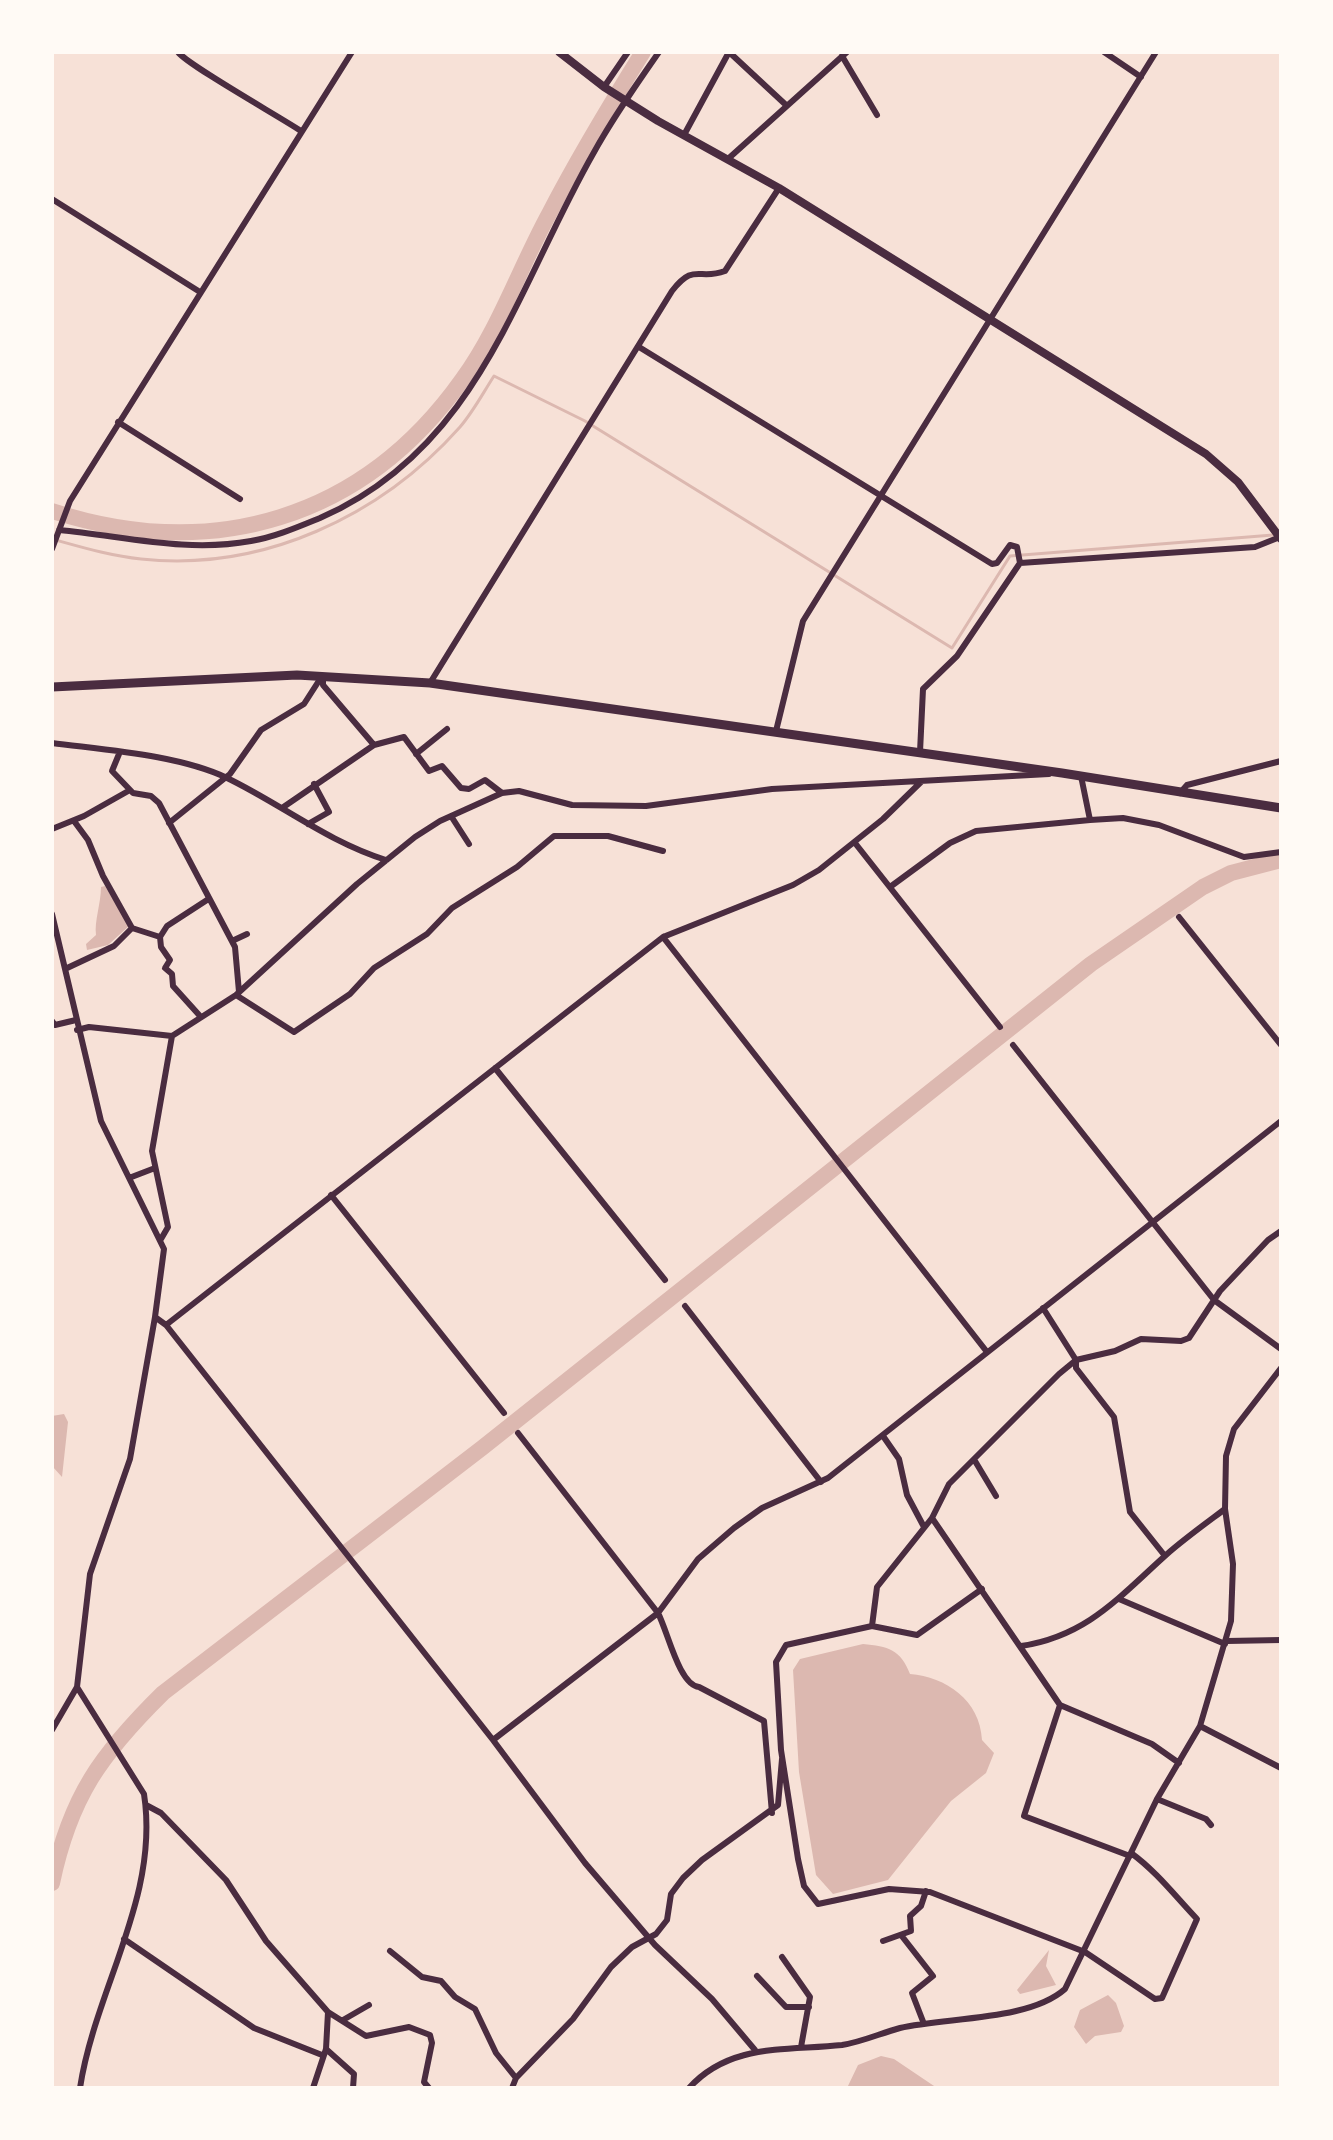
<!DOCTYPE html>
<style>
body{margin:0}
#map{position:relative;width:1333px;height:2140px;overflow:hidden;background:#f7e1d7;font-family:Montserrat,sans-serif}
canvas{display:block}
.frame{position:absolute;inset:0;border:54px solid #fffaf5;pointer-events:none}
</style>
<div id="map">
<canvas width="1333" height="2140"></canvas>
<div class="frame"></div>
</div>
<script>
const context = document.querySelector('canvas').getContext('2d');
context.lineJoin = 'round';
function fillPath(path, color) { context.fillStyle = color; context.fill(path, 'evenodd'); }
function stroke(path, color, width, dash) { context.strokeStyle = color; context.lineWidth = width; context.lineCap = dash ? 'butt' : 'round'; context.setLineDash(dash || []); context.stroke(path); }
const water = new Path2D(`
 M 105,886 L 129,926 L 108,945 L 87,950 L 86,944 L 96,935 C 94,922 101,903 101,887 Z
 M 64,1414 L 68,1422 L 62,1477 L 52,1466 L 52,1416 Z
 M 863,1644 C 888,1646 901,1650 910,1674 C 946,1677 980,1700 982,1740 L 994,1753 L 986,1773 L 951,1801 L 888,1880 L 833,1894 L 816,1875 L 799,1772 L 793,1670 L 800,1659 Z
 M 1049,1950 L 1046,1966 L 1056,1985 L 1020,1994 L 1017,1990 Z
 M 1108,1995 L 1116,2003 L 1124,2026 L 1121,2032 L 1095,2036 L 1086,2044 L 1074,2027 L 1080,2010 Z
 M 881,2056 L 894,2059 L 937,2088 L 847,2088 L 858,2065 Z`);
const stream = new Path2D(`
 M 52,539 C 81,547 111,556 141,559 C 263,572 381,516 460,427 C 473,412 483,393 494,376 L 585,421 L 952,648 L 1010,556 L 1273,535`);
const river = new Path2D(`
 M 52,511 C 213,563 363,519 462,380 C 499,329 519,269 549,214 C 578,158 610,105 643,52
 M 52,1883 C 70,1797 101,1754 163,1693 L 482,1448 L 1091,964 L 1203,887 L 1231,873 L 1281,860`);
const minor = new Path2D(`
 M 178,52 C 186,64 280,117 301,131
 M 1104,52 L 1141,77
 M 842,56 L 877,115
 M 604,87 L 628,52
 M 684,135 L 729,52 L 786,105
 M 729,158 L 847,52
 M 52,199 L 200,292
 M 639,347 L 992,564 L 997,563 L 1010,545 L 1017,547 L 1020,563 L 957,656 L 923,689 L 920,752
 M 118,422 L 240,499
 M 59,530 C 124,536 186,553 251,541 C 275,537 298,527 320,518 C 478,449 515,291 593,154 C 612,119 636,85 659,52
 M 52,549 L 70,501 L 352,52
 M 1020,563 L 1255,547 L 1280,537
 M 430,683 L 672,291 C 695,262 698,281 725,271 L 779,188
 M 776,731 L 803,621 L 1156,52
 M 52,743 C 105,750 179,755 227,778 C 281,804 328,842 386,860
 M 374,745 L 404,737 L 429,771 L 442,766 L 461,788 L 469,789 L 485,780 L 502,793
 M 119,754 L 112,771 L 133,793 L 151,796 L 159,803 L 235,947 L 239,992
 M 416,754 L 447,729
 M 1081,776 L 1090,820
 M 1180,793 L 1187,785 L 1281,761
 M 282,808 L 374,745 L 323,685 L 323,679
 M 451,816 L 469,844
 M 169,823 L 230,774 L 261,730 L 304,704 L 322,676
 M 308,824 L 329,812 L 314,784
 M 52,829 L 84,816 L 130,790
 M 855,843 L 1000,1027
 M 890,887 L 950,843 L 976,831 L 1090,820 L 1123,818 L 1159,825 L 1244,857 L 1281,852
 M 52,914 L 101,1121 L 164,1249 L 155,1317 L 166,1325 L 493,1740 L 585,1863 L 655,1945 L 712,1999 L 755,2050
 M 1179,917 L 1281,1045
 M 132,928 L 160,937
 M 663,937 L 987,1352
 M 232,941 L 247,934
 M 65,969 L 114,946 L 132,928 L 103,876 L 88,840 L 74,821
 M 236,995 L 294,1032 L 350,994 L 374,968 L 427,934 L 452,908 L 517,867 L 554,836 L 608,836 L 663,851
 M 200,1016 L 173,986 L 172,974 L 165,968 L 170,960 L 161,947 L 160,937 L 167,926 L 207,900
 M 52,1021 L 55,1025 L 76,1020
 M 77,1030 L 89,1027 L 172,1036
 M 1013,1045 L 1214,1300 L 1281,1349
 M 495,1068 L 665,1280
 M 129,1178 L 155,1168
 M 331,1195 L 504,1413
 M 161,1239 L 168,1227 L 152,1151 L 172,1036 L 236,995 L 357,884 L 415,837 L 440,821 L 502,793 L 519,791 L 572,805 L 646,806 L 772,789 L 1049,774
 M 685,1306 L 821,1482
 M 1043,1308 L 1076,1360 L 1076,1368 L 1114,1417 L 1130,1512 L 1165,1556
 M 166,1325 L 663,937 L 793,885 L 819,870 L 883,819 L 921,782
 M 518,1433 L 658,1613 C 668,1632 679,1685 699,1687 L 764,1721 L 772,1813
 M 883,1436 L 899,1459 L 907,1495 L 924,1527
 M 975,1461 L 996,1496
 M 932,1518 L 1060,1705 L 1152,1744 L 1179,1763
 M 982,1589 L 917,1635 L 872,1626 L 786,1645 L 776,1662 L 781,1750 L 798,1859 L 804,1886 L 818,1904 L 889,1889 L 930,1892 L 1085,1952 L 1155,1999 L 1162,1998 L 1197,1919 C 1176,1897 1156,1871 1131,1853
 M 1119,1599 L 1225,1644
 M 872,1626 L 877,1587 L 932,1518 L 949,1484 L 1059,1374 L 1076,1360 L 1115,1351 L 1141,1339 L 1181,1341 L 1189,1338 L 1220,1291 L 1268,1240 L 1281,1231
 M 1227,1641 L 1281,1640
 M 1021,1646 C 1087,1636 1119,1597 1166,1555 C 1184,1539 1205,1524 1225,1509
 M 77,1687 L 144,1794 C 160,1897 95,1989 80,2088
 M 1060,1705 L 1024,1816 L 1130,1856
 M 1200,1726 L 1281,1768
 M 52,1730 L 77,1687 L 90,1574 L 130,1459 L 155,1317
 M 493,1740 L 658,1613 L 698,1559 L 734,1528 L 762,1508 L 828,1478 L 1281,1121
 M 1157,1799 L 1206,1819 L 1211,1825
 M 146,1805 L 161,1813 L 226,1880 L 266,1941 L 328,2012 L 326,2049 L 313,2088
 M 901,1935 L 933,1976 L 912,1993 L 924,2024
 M 124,1939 L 254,2028 L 322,2055
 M 883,1941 L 911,1931 L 910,1916 L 921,1906 L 926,1891
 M 390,1951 L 422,1977 L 441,1981 L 455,1997 L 475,2009 L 496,2053 L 516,2078
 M 782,1957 L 810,1997 L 801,2047
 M 757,1976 L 786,2007 L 809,2007
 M 328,2012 L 366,2036 L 409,2027 L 430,2035 L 432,2043 L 424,2082 L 429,2088
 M 343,2020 L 369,2005
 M 326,2049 L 354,2074 L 353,2088
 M 512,2088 L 516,2078 L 573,2019 L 611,1967 L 632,1947 L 656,1934 L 667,1920 L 671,1894 L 683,1878 L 702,1860 L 778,1805 L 782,1759
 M 689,2088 C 730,2043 785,2051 842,2045 C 862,2042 881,2033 900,2028 C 947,2017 1029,2021 1065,1989 L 1157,1799 L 1200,1726 L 1231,1621 L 1233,1564 L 1225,1509 L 1226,1456 L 1234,1429 L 1281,1368`);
const secondary = new Path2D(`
 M 559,52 L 604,87 L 658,121 L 779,188 L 1206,454 L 1238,482 L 1281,539`);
const primary = new Path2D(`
 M 52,687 L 297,675 L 430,683 L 1062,773 L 1281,808`);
fillPath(water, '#dcb8b0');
stroke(stream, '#dcb8b0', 3);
stroke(river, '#dcb8b0', 16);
stroke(minor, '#4a2c40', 6);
stroke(secondary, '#4a2c40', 8);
stroke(primary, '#4a2c40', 9);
</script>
